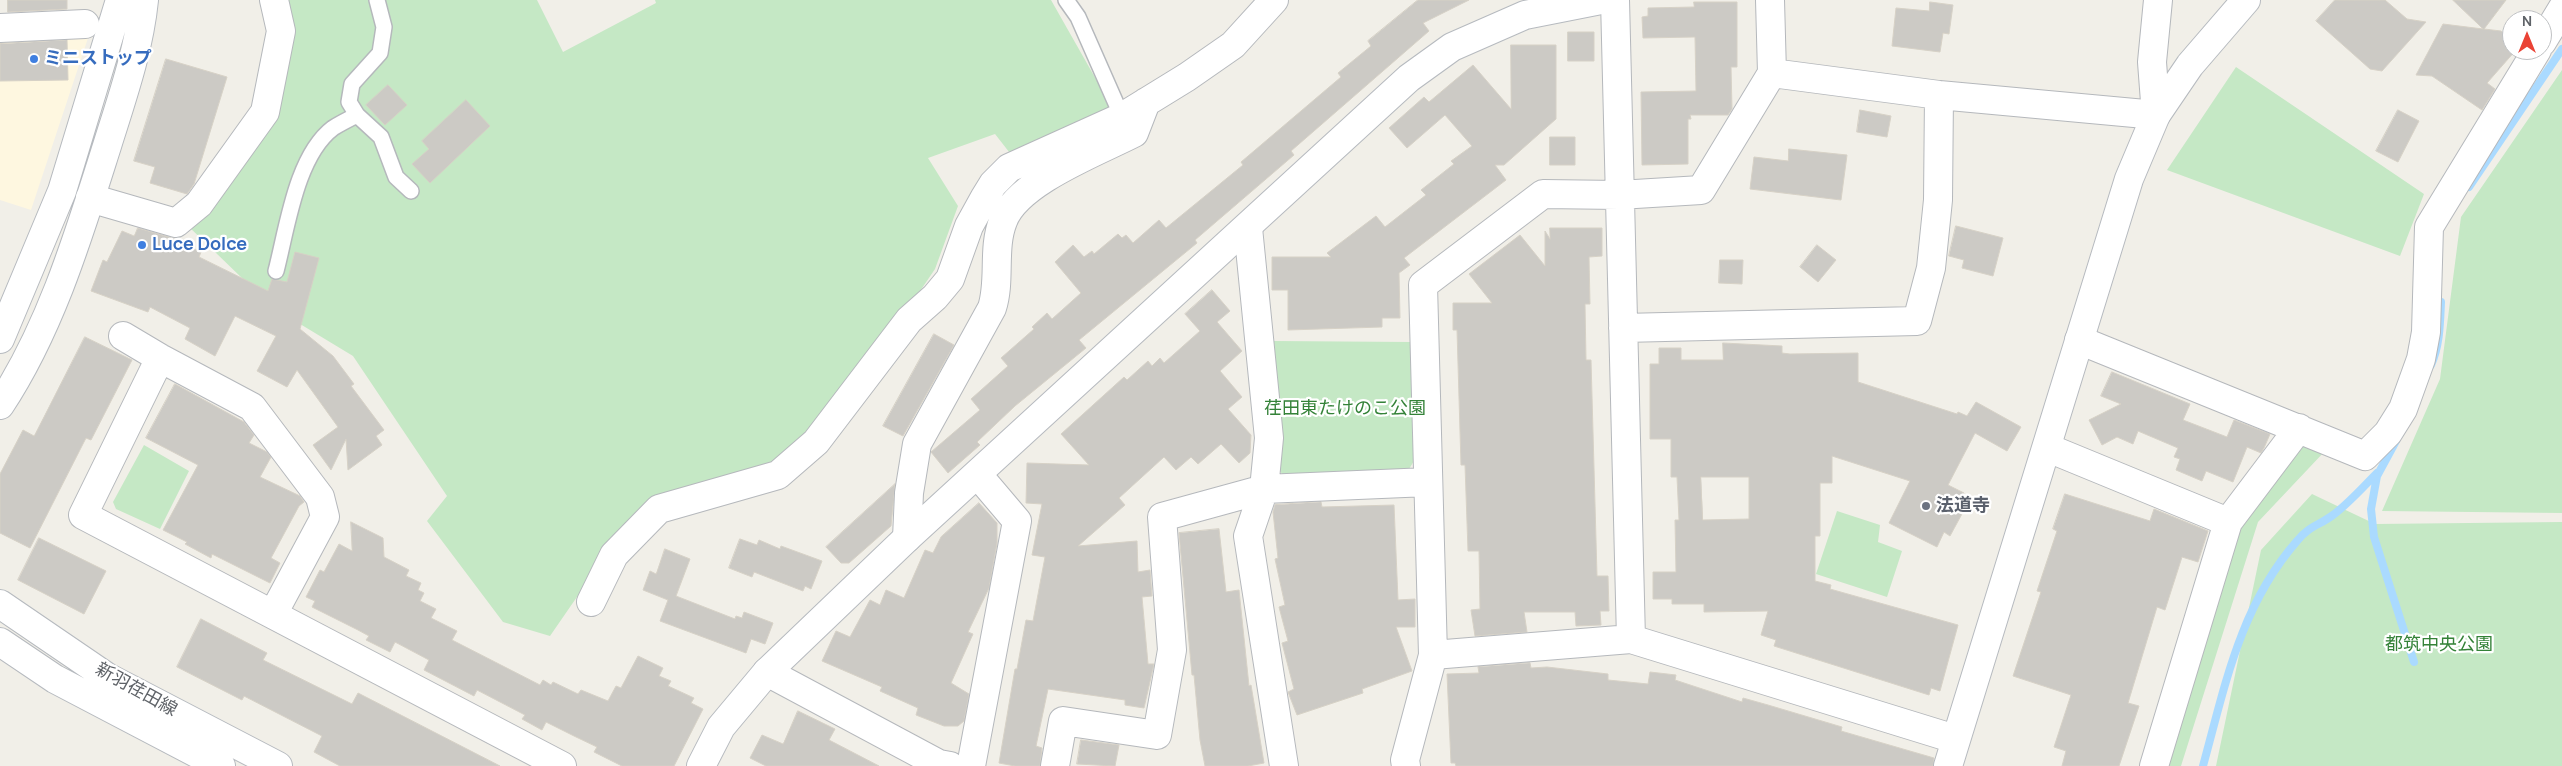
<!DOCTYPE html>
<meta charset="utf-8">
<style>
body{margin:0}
#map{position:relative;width:2562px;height:766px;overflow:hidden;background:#f1efe8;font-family:Manrope,sans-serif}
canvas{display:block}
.north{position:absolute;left:2502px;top:10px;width:50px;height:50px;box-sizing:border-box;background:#fff;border:1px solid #bfc1c3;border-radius:50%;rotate:0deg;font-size:14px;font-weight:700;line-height:20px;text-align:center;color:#5f6368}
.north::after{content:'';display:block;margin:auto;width:18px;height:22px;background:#ea4335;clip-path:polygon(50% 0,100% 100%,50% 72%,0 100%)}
</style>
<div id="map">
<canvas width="2562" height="766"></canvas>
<div class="north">N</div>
</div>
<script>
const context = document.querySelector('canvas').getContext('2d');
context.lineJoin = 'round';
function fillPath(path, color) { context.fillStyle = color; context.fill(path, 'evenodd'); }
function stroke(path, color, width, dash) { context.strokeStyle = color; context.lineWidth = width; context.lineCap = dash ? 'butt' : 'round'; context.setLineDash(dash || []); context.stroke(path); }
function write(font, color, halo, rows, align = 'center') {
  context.font = font + ' Manrope,"Noto Sans JP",sans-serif'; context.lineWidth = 4.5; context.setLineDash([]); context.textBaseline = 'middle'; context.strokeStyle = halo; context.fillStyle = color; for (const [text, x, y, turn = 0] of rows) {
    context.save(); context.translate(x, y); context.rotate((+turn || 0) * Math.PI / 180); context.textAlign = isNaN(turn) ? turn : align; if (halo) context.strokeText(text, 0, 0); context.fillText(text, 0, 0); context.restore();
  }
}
const commercial = new Path2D(`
 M 91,29 L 31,210 L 0,200 L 0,35 Z`);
const green = new Path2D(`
 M 280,0 L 537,0 L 563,52 L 656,3 L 655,0 L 1051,0 L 1114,111 L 1013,157 L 995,134 L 928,158 L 958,206 L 935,269 L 897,325 L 774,470 L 654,506 L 596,560 L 579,594 L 550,636 L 503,622 L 427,521 L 447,496 L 353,356 L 272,307 L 187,225 L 255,135 Z
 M 2236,67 L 2424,194 L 2400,256 L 2167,170 Z
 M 2562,70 L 2562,513 L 2382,511 L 2440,379 L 2461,217 Z
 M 1274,341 L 1411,342 L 1414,461 L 1409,469 L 1400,472 L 1284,477 L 1280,471 Z
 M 2303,441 L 2325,451 L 2258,522 L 2181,766 L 2168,766 L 2241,521 Z
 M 144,445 L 189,471 L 160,529 L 116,509 L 113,502 Z
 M 2312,494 L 2375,524 L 2562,522 L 2562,766 L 2216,766 L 2261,550 Z
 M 1837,511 L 1880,525 L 1878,542 L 1902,551 L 1887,597 L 1816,574 Z`);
const stream = new Path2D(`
 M 2469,187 L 2562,49
 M 2431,365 C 2440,345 2440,323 2441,302
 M 2396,441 L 2377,476 L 2371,509 L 2374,537 L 2414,662
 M 2203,766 C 2225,686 2240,606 2297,541 C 2309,526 2320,525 2333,515 C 2349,503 2363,487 2377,473`);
const building = new Path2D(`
 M 8,0 L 67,0 L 67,9 L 8,12 Z
 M 1418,0 L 1469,0 L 1423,23 L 1429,31 L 1291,151 L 1294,155 L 1195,240 L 1197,243 L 1079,340 L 1086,348 L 1015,406 L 977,442 L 980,445 L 948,473 L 931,452 L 980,410 L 971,399 L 1008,366 L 1001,358 L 1034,329 L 1032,327 L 1047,313 L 1052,319 L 1081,293 L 1055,262 L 1073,245 L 1084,257 L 1092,251 L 1094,254 L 1118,234 L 1122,238 L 1126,235 L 1133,243 L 1159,220 L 1166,228 L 1243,165 L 1241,162 L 1341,77 L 1338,73 L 1371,46 L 1368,41 Z
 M 2335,0 L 2385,0 L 2407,19 L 2426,22 L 2382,71 L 2370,69 L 2316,21 Z
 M 2453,0 L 2506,0 L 2484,29 L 2501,31 L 2512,41 L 2512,50 L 2516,50 L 2487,83 L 2495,89 L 2482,110 L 2432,76 L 2416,75 L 2443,24 L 2483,29 Z
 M 1694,2 L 1737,2 L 1737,67 L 1731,67 L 1732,109 L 1728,115 L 1690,115 L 1691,119 L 1688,119 L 1688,164 L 1642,165 L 1641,92 L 1696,91 L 1695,37 L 1643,38 L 1642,17 L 1648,16 L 1648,8 L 1694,7 Z
 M 1930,2 L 1953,5 L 1949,34 L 1943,33 L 1940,52 L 1892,46 L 1896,8 L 1929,11 Z
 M 1568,32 L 1594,32 L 1594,61 L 1568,61 Z
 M 67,40 L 68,80 L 0,81 L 0,44 Z
 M 1511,45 L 1556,45 L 1556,119 L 1504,165 L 1495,165 L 1506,180 L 1404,258 L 1410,265 L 1399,273 L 1400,318 L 1382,318 L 1382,327 L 1288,330 L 1288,290 L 1272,290 L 1272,257 L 1331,257 L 1327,253 L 1376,216 L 1385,227 L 1426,195 L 1421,190 L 1454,164 L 1451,161 L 1472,146 L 1445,115 L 1407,148 L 1389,128 L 1424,97 L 1429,102 L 1473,65 L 1511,109 Z
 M 166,59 L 227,77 L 194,184 L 187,194 L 150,183 L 155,167 L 134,161 Z
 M 388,85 L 407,105 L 385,125 L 366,105 Z
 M 466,100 L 490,126 L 430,183 L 412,164 L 429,149 L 422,141 Z
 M 1860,110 L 1891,116 L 1887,137 L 1857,132 Z
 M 2398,110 L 2419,121 L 2398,162 L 2376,151 Z
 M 1550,137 L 1575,137 L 1575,165 L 1550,165 Z
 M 1789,149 L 1847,155 L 1841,200 L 1750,189 L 1754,157 L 1788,161 Z
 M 1956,226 L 2003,238 L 1993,276 L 1962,268 L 1964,260 L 1949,256 Z
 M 138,228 L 172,238 L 201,252 L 199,257 L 268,291 L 272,279 L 287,282 L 295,252 L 319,258 L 300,329 L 333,356 L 354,384 L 351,386 L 384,430 L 376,436 L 382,445 L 348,470 L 346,439 L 331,470 L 313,445 L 338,427 L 297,370 L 287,387 L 257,371 L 276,336 L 235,316 L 215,356 L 185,339 L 190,328 L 150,307 L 148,312 L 91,291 L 103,260 L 107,262 L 122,231 L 134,236 Z
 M 1550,228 L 1602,228 L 1602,256 L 1589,257 L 1590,304 L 1585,304 L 1586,360 L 1591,360 L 1597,576 L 1608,576 L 1609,611 L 1600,611 L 1601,625 L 1576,626 L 1575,612 L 1524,612 L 1527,632 L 1475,636 L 1471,610 L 1480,609 L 1479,551 L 1468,551 L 1465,465 L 1461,465 L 1457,330 L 1453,330 L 1453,303 L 1492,303 L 1469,274 L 1520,235 L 1545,266 L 1545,231 L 1550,239 Z
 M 1817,245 L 1836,260 L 1818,282 L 1800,267 Z
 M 1720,260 L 1743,260 L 1742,284 L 1719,283 Z
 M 1212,290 L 1230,311 L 1217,322 L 1242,351 L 1220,371 L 1242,397 L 1228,409 L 1251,435 L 1250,453 L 1239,463 L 1221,444 L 1198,464 L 1191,457 L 1176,470 L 1164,457 L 1119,498 L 1125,505 L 1078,546 L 1137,541 L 1138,572 L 1150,570 L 1152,596 L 1142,597 L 1148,664 L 1154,664 L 1144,708 L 1125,705 L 1125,700 L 1048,689 L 1036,746 L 1042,748 L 1040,766 L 1015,766 L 999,763 L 1015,669 L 1017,669 L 1026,620 L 1033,621 L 1045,557 L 1032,555 L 1042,504 L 1026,503 L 1027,463 L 1089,465 L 1061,434 L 1124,377 L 1127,380 L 1148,361 L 1152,366 L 1160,358 L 1164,363 L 1200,331 L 1185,314 Z
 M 934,334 L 954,345 L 903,436 L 883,426 Z
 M 85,337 L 132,360 L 91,440 L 86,438 L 30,548 L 0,533 L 0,474 L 23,430 L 34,436 Z
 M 1723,343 L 1782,346 L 1782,353 L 1790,354 L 1858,353 L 1858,382 L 1957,414 L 1958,412 L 1967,416 L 1976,402 L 2021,427 L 2007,451 L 1975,433 L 1948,485 L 1964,493 L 1956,508 L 1963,512 L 1950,536 L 1944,532 L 1937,547 L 1889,523 L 1910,481 L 1832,456 L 1832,483 L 1820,483 L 1820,536 L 1815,536 L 1815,581 L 1831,585 L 1830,589 L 1958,625 L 1940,691 L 1931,688 L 1929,695 L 1774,646 L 1776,640 L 1761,635 L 1768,611 L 1704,612 L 1704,604 L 1672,604 L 1672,599 L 1653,599 L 1653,572 L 1676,572 L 1675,520 L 1679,520 L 1677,477 L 1671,477 L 1671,439 L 1650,439 L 1650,364 L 1659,364 L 1659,348 L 1681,348 L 1681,360 L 1723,360 ZM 1701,477 L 1749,477 L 1749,519 L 1703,520 Z
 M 2112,372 L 2190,404 L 2183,420 L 2227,437 L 2234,420 L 2270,434 L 2264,448 L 2261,453 L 2247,447 L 2233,482 L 2206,471 L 2202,481 L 2176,470 L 2180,459 L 2174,457 L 2178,448 L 2138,431 L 2133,444 L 2117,437 L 2102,445 L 2089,420 L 2121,404 L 2101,396 Z
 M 175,384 L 244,422 L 254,435 L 249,443 L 267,452 L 271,457 L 260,477 L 300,496 L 304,502 L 299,506 L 271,558 L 280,563 L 270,583 L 212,554 L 211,558 L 185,544 L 187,542 L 163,530 L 198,465 L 146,438 Z
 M 895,484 L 891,526 L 849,563 L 841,563 L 826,547 Z
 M 2065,494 L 2150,521 L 2154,509 L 2208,531 L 2198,562 L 2182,557 L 2165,610 L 2157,607 L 2128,703 L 2139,706 L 2119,766 L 2062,766 L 2066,751 L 2054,747 L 2071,695 L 2013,676 L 2041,592 L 2037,591 L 2057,531 L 2053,529 Z
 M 1321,502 L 1322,507 L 1394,505 L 1398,600 L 1415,599 L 1415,627 L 1396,627 L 1412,671 L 1362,689 L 1363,693 L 1297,715 L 1288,692 L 1294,689 L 1282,643 L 1288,641 L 1279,607 L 1285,605 L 1275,559 L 1278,558 L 1273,512 L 1275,505 Z
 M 979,503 L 997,523 L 997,543 L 989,588 L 968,632 L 973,634 L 951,683 L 969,694 L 964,721 L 958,726 L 944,726 L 916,715 L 918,708 L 880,691 L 882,687 L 822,661 L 836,631 L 850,637 L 870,600 L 880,605 L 886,590 L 904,598 L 925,550 L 933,553 L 941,537 Z
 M 351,522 L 383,538 L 384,557 L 409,570 L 406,576 L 421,583 L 418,590 L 424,593 L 420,601 L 436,609 L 431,618 L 457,631 L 452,640 L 540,685 L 543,680 L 551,685 L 553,682 L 578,694 L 581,690 L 608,701 L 616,686 L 621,688 L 638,656 L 663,668 L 659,676 L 671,681 L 668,686 L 694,698 L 691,703 L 703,709 L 674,766 L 622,766 L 594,752 L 597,747 L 574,736 L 546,722 L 542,730 L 522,719 L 525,715 L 477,690 L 474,696 L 424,670 L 429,660 L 395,642 L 390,652 L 366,640 L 369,636 L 358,630 L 312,607 L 315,601 L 306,597 L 320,570 L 324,572 L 339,544 L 352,551 Z
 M 1219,529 L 1226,592 L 1239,590 L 1249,686 L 1251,685 L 1264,763 L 1248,766 L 1205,766 L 1200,740 L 1194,675 L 1192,675 L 1179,533 Z
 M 39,538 L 106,571 L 84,614 L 18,580 Z
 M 740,539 L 757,545 L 759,540 L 780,549 L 781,546 L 822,561 L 811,589 L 805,586 L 803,591 L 754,572 L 752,577 L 729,568 Z
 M 665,549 L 690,559 L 676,596 L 735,619 L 736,616 L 742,618 L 744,612 L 773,623 L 765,644 L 751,639 L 746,653 L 660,621 L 668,600 L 643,590 L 650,571 L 656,574 Z
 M 201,619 L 267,653 L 263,660 L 352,704 L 358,693 L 500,766 L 340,766 L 314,752 L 322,736 L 244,696 L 242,700 L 177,667 Z
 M 1530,663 L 1531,668 L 1547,667 L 1608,674 L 1608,680 L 1648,684 L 1650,672 L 1676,675 L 1675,680 L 1742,702 L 1743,698 L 1768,705 L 1842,727 L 1841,731 L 1934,758 L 1933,766 L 1456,766 L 1455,763 L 1451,763 L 1447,674 L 1479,673 L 1478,667 Z
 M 798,711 L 835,729 L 829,740 L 879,766 L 766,766 L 750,758 L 762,735 L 783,744 Z
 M 1081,740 L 1119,745 L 1115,766 L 1077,764 Z`);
const lane = new Path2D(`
 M 377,0 L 384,27 L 380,53 L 352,84 L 349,102 L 357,115 L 381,137 L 396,177 L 411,191
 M 1066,0 L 1078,17 L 1122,117
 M 276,271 C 287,229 296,156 333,128 C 341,123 349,119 357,115`);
const street = new Path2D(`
 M 1615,0 L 1631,639 L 1955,739
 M 1770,0 L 1772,73
 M 0,28 L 85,24
 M 2542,42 L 2562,9
 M 90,198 L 176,223 L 199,204 L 265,112 L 281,31 L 274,0
 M 1248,228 L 1269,438 L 1264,489 L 1248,536 L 1284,766
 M 1623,328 L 1917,321 L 1931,268 L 1938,200 L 1939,95
 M 123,336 L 160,358 L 252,407 L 320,497 L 325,517 L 273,614
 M 2079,340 L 2365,456 L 2388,433 L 2403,409 L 2421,359 L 2426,332 L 2429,227 L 2537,50
 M 160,358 L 83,515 L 562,766
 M 2048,448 L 2228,522 L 2154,766
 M 2228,522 L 2299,428
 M 907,538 L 909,493 L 917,444 L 992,308 C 1001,280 992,249 1003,221 C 1017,182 1097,152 1134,133 L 1146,102
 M 591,602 L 614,555 L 659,509 L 778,475 L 816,442 L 909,320 L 935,297 L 950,279 L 969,226 L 985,197 L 993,184 L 1009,168 L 1122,117 L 1187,77 L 1233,45 L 1274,0
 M 1433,655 L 1631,639
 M 767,672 L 939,764 L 950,766
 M 971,766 L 1017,521 L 978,475
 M 1055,766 L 1063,721 L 1157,735 L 1172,650 L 1162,517 L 1264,489 L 1428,482
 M 1406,766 L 1405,760 L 1433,655 L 1423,285 L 1543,194 L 1619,195 L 1701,190 L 1772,73 L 1939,95 L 2156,115 L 2152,62 L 2158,0`);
const secondary = new Path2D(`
 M 0,339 L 62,191 L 120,0
 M 0,405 C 51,328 79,234 107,146 C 122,98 139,50 144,0
 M 0,604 L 107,677 L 278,766
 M 0,642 L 55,679 L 221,766
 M 701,766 L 721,727 L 767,672 L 907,538 L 1409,78 L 1452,47 L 1525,15 L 1601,0
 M 1948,766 L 2129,179 L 2156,115 L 2190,65 L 2246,0`);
const markers = [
 [34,59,5,"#3f7fe0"],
 [142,245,5,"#3f7fe0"],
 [1926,506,5,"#6b7280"]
];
const shopNames = [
 ["ミニストップ",44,59],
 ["Luce Dolce",152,245]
];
const parkNames = [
 ["荏田東たけのこ公園",1345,409],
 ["都筑中央公園",2439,645]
];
const worshipNames = [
 ["法道寺",1936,506]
];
const streetNames = [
 ["新羽荏田線",136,690,29]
];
fillPath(commercial, '#fef7e0');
fillPath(green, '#c5e8c5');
stroke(stream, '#aadaff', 8);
fillPath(building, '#cccac5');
stroke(building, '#d6d1c6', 1);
stroke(lane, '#b5b8bc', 18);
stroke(street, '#b5b8bc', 30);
stroke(secondary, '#b6babf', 30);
stroke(lane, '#fff', 15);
stroke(street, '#fff', 28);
stroke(secondary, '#fff', 28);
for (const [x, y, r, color] of markers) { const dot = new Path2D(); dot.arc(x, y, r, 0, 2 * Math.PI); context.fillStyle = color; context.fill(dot); stroke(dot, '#fff', 2); }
write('bold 18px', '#366cbe', '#fff', shopNames, 'left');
write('18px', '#348238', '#fff', parkNames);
write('bold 18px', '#5b616d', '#fff', worshipNames, 'left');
write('18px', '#5f6368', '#fff', streetNames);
</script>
